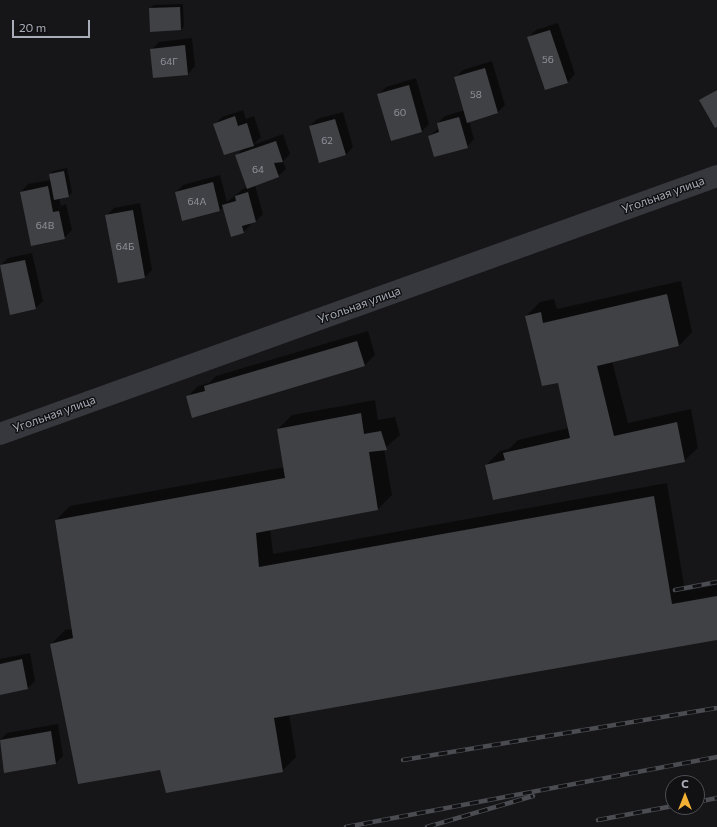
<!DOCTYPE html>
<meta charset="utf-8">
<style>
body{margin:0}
#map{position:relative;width:717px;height:827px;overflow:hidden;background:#161618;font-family:Commissioner,sans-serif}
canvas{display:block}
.north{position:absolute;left:665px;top:775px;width:40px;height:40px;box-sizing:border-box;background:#111113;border:1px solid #4d4f55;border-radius:50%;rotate:0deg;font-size:11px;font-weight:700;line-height:16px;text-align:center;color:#a8adb8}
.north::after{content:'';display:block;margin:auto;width:14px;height:18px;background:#f2b134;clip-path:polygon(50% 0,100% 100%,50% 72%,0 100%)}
.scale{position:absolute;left:12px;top:20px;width:78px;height:18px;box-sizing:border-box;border:2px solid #a8adb8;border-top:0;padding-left:5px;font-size:12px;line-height:14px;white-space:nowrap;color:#a8adb8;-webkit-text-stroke:3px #111113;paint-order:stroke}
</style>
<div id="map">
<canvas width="717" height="827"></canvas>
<div class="north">С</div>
<div class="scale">20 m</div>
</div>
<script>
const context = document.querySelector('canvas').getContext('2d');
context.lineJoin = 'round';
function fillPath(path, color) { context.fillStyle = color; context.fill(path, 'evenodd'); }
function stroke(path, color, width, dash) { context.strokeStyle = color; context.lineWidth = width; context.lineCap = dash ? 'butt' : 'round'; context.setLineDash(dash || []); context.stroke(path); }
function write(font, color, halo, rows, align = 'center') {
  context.font = font + ' Commissioner,sans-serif'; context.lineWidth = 3; context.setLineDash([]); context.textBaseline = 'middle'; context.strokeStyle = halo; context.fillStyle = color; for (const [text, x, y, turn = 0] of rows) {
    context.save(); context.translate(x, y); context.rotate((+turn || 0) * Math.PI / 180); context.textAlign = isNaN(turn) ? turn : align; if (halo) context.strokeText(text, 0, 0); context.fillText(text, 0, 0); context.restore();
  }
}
const shadow = new Path2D(`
 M 183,4 L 184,26 L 181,30 L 150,8 L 154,5 Z
 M 558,23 L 575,74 L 568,82 L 546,89 L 528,38 L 536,30 Z
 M 192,38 L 195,66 L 188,74 L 151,50 L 159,42 Z
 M 492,61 L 505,105 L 497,113 L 469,121 L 474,139 L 467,147 L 429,136 L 439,128 L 438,123 L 445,116 L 465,110 L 455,78 L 463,70 Z
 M 416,78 L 429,124 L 422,131 L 378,95 L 386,87 Z
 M 717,89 L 717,126 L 700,101 Z
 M 243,110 L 246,119 L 254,116 L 261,137 L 253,145 L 283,134 L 290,154 L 283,161 L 286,169 L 278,176 L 255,185 L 263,214 L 256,221 L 250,223 L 251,225 L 243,232 L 224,206 L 220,211 L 176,192 L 183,185 L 220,175 L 227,202 L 243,189 L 248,187 L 236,156 L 244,148 L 215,124 L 222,117 Z
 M 343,112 L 353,147 L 346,155 L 310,126 L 317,119 Z
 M 67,168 L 72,192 L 69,196 L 59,198 L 61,206 L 66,204 L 72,230 L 64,238 L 21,192 L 28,184 L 51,180 L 50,174 L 53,171 Z
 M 140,203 L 152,270 L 145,277 L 118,282 L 107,215 L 114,208 Z
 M 32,253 L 43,301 L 36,308 L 0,266 L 8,258 Z
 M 681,281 L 692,332 L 679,346 L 612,361 L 628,423 L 691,409 L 698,448 L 684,461 L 486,465 L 500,451 L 509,449 L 518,440 L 569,428 L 558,382 L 526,316 L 540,302 L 554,299 L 557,309 Z
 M 368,331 L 375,355 L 364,366 L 187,397 L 198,386 L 209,383 L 216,376 Z
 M 375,400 L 378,420 L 395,417 L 400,435 L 384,449 L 392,495 L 378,509 L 270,529 L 273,554 L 667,483 L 685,591 L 717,585 L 717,639 L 289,714 L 296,757 L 282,771 L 161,769 L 51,644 L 65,630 L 72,629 L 56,520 L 70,506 L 285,467 L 278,429 L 292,415 Z
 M 30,653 L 35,681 L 28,688 L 0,694 L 0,659 Z
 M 58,724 L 63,756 L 56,763 L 5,772 L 0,740 L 7,733 Z`);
const building = new Path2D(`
 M 180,7 L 181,30 L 150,32 L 149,8 Z
 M 550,30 L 568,83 L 545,90 L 527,37 Z
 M 185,45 L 188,75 L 153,78 L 150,49 Z
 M 485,68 L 498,113 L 467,123 L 454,77 Z
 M 409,85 L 422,132 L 391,141 L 377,94 Z
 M 717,90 L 717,127 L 715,128 L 699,100 Z
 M 235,116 L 238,126 L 247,123 L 254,146 L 224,155 L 213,124 Z
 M 459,117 L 468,148 L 434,157 L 428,136 L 439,132 L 437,123 Z
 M 335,119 L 346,155 L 319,163 L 309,126 Z
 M 276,141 L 283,162 L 274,163 L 279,177 L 247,189 L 235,155 Z
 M 64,171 L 69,197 L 54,200 L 49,174 Z
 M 213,182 L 220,211 L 182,221 L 175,192 Z
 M 48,186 L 53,212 L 59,211 L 65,239 L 31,246 L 20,192 Z
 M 248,192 L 256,222 L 242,226 L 244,233 L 231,237 L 222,205 L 236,201 L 235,196 Z
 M 133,210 L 145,278 L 118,283 L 105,215 Z
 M 25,260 L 36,309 L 10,315 L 0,265 Z
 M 667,294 L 679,346 L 597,366 L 614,436 L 677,422 L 685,462 L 493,500 L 485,465 L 505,460 L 503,453 L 570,438 L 558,383 L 542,386 L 525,316 L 541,312 L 543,323 Z
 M 357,341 L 365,366 L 192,418 L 186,396 L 205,391 L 204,386 Z
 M 361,413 L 364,434 L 381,431 L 387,450 L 369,452 L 378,510 L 256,533 L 259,567 L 654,496 L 672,604 L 717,596 L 717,640 L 274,718 L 283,772 L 166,793 L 160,770 L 78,784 L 50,644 L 73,638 L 55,520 L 285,478 L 277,429 Z
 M 22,659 L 28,689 L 0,695 L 0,664 Z
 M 51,731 L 56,764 L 4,773 L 0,740 Z`);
const minor = new Path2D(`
 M 0,434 L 717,176`);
const rail = new Path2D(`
 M 675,590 L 717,582
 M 403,760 L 717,708
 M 697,802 L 717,798
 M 598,820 L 673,806
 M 346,827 L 717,757
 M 427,827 L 533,796`);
const numberNames = [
 ["56",548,60],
 ["64Г",169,62],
 ["58",476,95],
 ["60",400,113],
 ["62",327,141],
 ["64",258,170],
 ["64А",197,202],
 ["64В",45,226],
 ["64Б",125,247]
];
const streetNames = [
 ["Угольная улица",663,195,-20],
 ["Угольная улица",359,305,-20],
 ["Угольная улица",54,414,-20]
];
fillPath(shadow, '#0007');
fillPath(building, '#404145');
stroke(minor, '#37383d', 22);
stroke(rail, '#4a4c52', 4.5);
stroke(rail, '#111113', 3, [9]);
write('10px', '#8e929b', null, numberNames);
write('12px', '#a8adb8', '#111113', streetNames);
</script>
